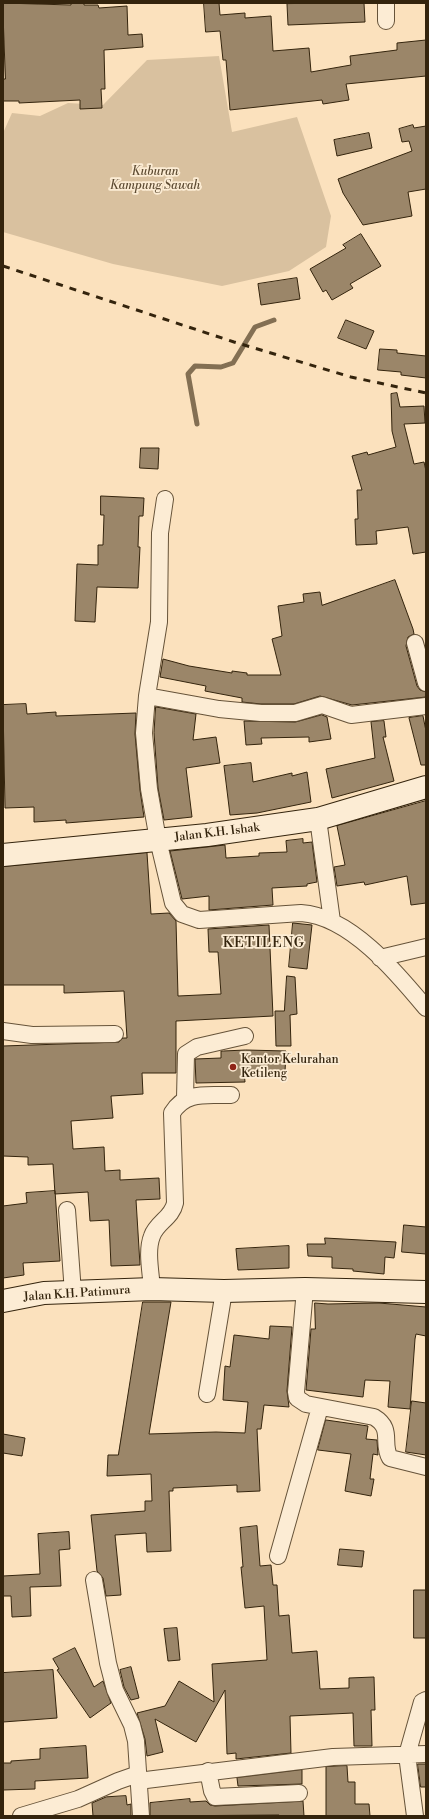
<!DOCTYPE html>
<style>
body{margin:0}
#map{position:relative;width:429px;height:1819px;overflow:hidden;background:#fbe1bd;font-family:"Libre Bodoni",serif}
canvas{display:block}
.frame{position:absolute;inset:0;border:4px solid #34240d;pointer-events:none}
</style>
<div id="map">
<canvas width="429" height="1819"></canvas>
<div class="frame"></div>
</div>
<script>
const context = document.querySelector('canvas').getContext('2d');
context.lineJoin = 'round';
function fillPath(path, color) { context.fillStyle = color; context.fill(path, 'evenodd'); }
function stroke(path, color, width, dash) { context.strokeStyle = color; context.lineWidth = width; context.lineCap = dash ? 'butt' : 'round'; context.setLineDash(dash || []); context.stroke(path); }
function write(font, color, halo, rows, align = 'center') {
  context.font = font + ' "Libre Bodoni",serif'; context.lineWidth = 3.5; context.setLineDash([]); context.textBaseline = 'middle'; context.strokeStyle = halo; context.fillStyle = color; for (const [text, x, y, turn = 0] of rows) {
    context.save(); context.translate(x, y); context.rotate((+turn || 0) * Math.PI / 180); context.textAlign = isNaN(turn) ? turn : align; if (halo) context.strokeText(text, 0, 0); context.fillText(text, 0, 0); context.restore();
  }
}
const green = new Path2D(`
 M 219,56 L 232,132 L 297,117 L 331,216 L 326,247 L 289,271 L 222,286 L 113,264 L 3,232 L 3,133 L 12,113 L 40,116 L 68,103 L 103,105 L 147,60 Z`);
const stream = new Path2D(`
 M 197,424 L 188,374 L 195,366 L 221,367 L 233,363 L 255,327 L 274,320`);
const building = new Path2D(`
 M 3,3 L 71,5 L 71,3 L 84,3 L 84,5 L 98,5 L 99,8 L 127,6 L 128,35 L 142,34 L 143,47 L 104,50 L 105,89 L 101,89 L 102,108 L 80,109 L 80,100 L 19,103 L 19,101 L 3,101 L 3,79 L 5,79 Z
 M 204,3 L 219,3 L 220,15 L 245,13 L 245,18 L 271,16 L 273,51 L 309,48 L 311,72 L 351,65 L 350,56 L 397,50 L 397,43 L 426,40 L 426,76 L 346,84 L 349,100 L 323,104 L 322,100 L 230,110 L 226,60 L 223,60 L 220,31 L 206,32 Z
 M 364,3 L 365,22 L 288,25 L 287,4 Z
 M 413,125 L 414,128 L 426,126 L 426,189 L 408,192 L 412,216 L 363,225 L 343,193 L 338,179 L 412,151 L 409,141 L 402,142 L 399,129 Z
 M 369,133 L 372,148 L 337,156 L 334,140 Z
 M 361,234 L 381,266 L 350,284 L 353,288 L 332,300 L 326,290 L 323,292 L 310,269 L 346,248 L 343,245 Z
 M 297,278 L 300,299 L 261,305 L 258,284 Z
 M 346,320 L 374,331 L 366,349 L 338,338 Z
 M 380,349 L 397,350 L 397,353 L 426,356 L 426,378 L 401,375 L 401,372 L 378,370 Z
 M 397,393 L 400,407 L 424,406 L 425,423 L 404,424 L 414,464 L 424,462 L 426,471 L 426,552 L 413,554 L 408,527 L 376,531 L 377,544 L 356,545 L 355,519 L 358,519 L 357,490 L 362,490 L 352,456 L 367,452 L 368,455 L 396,447 L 392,431 L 391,394 Z
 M 141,448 L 159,448 L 158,469 L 140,468 Z
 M 101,496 L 144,498 L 143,516 L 139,516 L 138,547 L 140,547 L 138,588 L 97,587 L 95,622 L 75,621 L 77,564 L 98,565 L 98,545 L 103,545 L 104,515 L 101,515 Z
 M 395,580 L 413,629 L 414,634 L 408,637 L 406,646 L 417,686 L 420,690 L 426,692 L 426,697 L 352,705 L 320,696 L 294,704 L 261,704 L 242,702 L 242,698 L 205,691 L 206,686 L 160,677 L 163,659 L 189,666 L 232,673 L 232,671 L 247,673 L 247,675 L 281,675 L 272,639 L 282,636 L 278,606 L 304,602 L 303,594 L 320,592 L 322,605 Z
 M 26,704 L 27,714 L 56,712 L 56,716 L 136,713 L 135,734 L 140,790 L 144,817 L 66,823 L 66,820 L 34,822 L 34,807 L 5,808 L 3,705 Z
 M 156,707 L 196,714 L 193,740 L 216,737 L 220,763 L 186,768 L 192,817 L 164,820 L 158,788 L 154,733 Z
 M 322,715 L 327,717 L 331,739 L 309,742 L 309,737 L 261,738 L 262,744 L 246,745 L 244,721 L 295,722 Z
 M 423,716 L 426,731 L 426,765 L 421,765 L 409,718 Z
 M 384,721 L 386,737 L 383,737 L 394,781 L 332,798 L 326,769 L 375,758 L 371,722 Z
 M 251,763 L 253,782 L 292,773 L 292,776 L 307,772 L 311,802 L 257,813 L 230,815 L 224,766 Z
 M 426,801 L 426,903 L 411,905 L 407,876 L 365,885 L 364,882 L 337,886 L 334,867 L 345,865 L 337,826 Z
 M 303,839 L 303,843 L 312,842 L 317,882 L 307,884 L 307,886 L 272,888 L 273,905 L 209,910 L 209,896 L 182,899 L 170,851 L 225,845 L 226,858 L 259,856 L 259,853 L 287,852 L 286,841 Z
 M 147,853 L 151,914 L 169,913 L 176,921 L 178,996 L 221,994 L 218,952 L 209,952 L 208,929 L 269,925 L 273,1016 L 176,1021 L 176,1073 L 142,1073 L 143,1094 L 111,1096 L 113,1118 L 71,1121 L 73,1149 L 104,1147 L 105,1171 L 120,1170 L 120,1180 L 159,1178 L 160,1199 L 136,1200 L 140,1265 L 111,1266 L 109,1220 L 90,1221 L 88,1192 L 55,1194 L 53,1164 L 28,1165 L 28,1157 L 3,1156 L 3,1046 L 119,1042 L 123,1038 L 127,1038 L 124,991 L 64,993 L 64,985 L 3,985 L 3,867 Z
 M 293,923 L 312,925 L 307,969 L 289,967 Z
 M 287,976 L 295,977 L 297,1014 L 290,1015 L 291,1046 L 276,1046 L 275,1011 L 284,1011 Z
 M 246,1050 L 286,1051 L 285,1072 L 244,1071 L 245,1082 L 196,1083 L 195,1059 L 221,1058 L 221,1051 L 223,1051 Z
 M 55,1191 L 60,1261 L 23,1263 L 24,1275 L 3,1278 L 3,1206 L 27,1203 L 26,1193 Z
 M 404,1225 L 426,1227 L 426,1254 L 402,1252 Z
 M 325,1238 L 396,1242 L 394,1258 L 385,1257 L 384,1274 L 353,1271 L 353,1269 L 332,1268 L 332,1257 L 308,1256 L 307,1244 L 325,1244 Z
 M 289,1246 L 289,1268 L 238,1270 L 236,1249 Z
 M 143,1302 L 171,1302 L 149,1434 L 216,1432 L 245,1433 L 248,1402 L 223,1400 L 225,1366 L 230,1367 L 234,1335 L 269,1339 L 270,1326 L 292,1327 L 287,1391 L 289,1407 L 264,1405 L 261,1429 L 257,1429 L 260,1491 L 237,1492 L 237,1485 L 173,1488 L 173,1491 L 169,1491 L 171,1551 L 147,1552 L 146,1533 L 115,1535 L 121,1595 L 106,1596 L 103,1578 L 97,1571 L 91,1515 L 145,1511 L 145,1501 L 152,1501 L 151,1474 L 107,1476 L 108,1455 L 118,1455 Z
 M 315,1303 L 328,1304 L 379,1303 L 426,1307 L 426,1336 L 416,1334 L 415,1339 L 410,1409 L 388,1407 L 390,1381 L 365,1380 L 363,1397 L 306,1390 L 311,1329 L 315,1329 Z
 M 412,1401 L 426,1403 L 426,1455 L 406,1452 Z
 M 326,1420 L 368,1426 L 366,1439 L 377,1440 L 378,1455 L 373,1454 L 370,1479 L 374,1479 L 371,1496 L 345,1491 L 351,1454 L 318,1450 Z
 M 3,1434 L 25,1438 L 22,1456 L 3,1453 Z
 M 257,1526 L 260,1566 L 271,1565 L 273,1585 L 277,1585 L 279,1616 L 289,1615 L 292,1653 L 317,1651 L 320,1689 L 349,1688 L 349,1678 L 374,1677 L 375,1710 L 371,1710 L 372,1746 L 354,1746 L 353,1713 L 290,1716 L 291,1753 L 236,1759 L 236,1753 L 227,1754 L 225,1690 L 196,1742 L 155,1719 L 163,1752 L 147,1756 L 145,1739 L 137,1713 L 165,1706 L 179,1681 L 214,1702 L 212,1664 L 267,1660 L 264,1606 L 245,1608 L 241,1567 L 243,1567 L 240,1528 Z
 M 69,1532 L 70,1549 L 59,1550 L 61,1586 L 30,1587 L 31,1616 L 12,1617 L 11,1596 L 3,1596 L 3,1576 L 40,1574 L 38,1534 Z
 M 340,1549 L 364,1551 L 362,1567 L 338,1565 Z
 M 414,1590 L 426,1590 L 426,1638 L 414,1638 Z
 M 177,1628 L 180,1660 L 168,1661 L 164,1629 Z
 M 75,1648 L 94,1687 L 103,1681 L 111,1703 L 90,1718 L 57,1670 L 59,1669 L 53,1659 Z
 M 131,1667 L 139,1698 L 131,1700 L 124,1687 L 120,1670 Z
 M 53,1670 L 57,1718 L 3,1722 L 3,1673 Z
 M 86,1746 L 88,1778 L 35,1781 L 35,1789 L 3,1790 L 3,1763 L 11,1763 L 11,1761 L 40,1759 L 40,1749 Z
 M 418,1764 L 426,1764 L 426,1787 L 421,1787 Z
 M 347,1766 L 348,1782 L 355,1782 L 355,1804 L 369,1804 L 370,1816 L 326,1816 L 326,1767 Z
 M 302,1770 L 302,1784 L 238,1786 L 237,1778 Z
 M 126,1796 L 127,1805 L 131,1804 L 131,1816 L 93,1816 L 92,1803 L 106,1797 Z
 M 190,1799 L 190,1802 L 206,1801 L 210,1805 L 215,1806 L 303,1801 L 304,1816 L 279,1816 L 279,1815 L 150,1816 L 150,1803 Z`);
const street = new Path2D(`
 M 386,3 L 386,21
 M 165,499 L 160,533 L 159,622 L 147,696 L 144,733 L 149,789 L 158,840 L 173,903 L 182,914 L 199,920 L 301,913 C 350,916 397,973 426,1008
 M 415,643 L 426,683
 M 147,696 L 219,709 L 261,713 L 295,713 L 322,705 L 351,715 L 426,706
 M 318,819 L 332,921
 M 380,958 L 426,947
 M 3,1031 L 32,1035 L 115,1034
 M 185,1098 L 186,1054 L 197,1047 L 245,1036
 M 67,1210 L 73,1293
 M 152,1289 C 151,1273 146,1251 152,1236 C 157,1222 172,1218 175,1203 L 172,1113 C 186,1090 208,1096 231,1095
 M 305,1289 L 296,1392 L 297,1398 L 306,1404 L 374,1417 C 394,1429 381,1443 390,1458 L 426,1467
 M 207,1394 L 224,1291
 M 278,1556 L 320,1407
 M 94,1580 L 108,1663 L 115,1690 L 132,1725 L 136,1741 L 141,1816
 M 208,1771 L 212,1791 L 215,1797 L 299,1793
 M 138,1781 L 333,1757 L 426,1754
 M 21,1816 L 78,1799 L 118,1781 L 138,1774
 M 415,1816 L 407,1755 L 422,1702 L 426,1700`);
const secondary = new Path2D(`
 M 3,855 L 207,835 L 318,819 L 426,787
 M 3,1301 L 44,1293 L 152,1289 L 224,1291 L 305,1289 L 426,1292`);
const rail = new Path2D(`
 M 3,266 L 234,342 L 351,377 L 426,393`);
const markers = [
 [233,1067,4,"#8f2418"]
];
const parkNames = [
 ["Kuburan",155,172],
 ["Kampung Sawah",155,186]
];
const streetNames = [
 ["Jalan K.H. Ishak",217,833,-7],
 ["Jalan K.H. Patimura",77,1294,-4]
];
const poiNames = [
 ["Kantor Kelurahan",241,1060],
 ["Ketileng",241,1074]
];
const quarterNames = [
 ["KETILENG",264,944]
];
fillPath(green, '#d9c19f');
stroke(stream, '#836f53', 5);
fillPath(building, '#9b8669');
stroke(building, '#34240d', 1);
stroke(street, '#665339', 18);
stroke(secondary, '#34240d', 24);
stroke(street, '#fcecd4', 16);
stroke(secondary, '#fcecd4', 22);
stroke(rail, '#34240d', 3, [7, 7]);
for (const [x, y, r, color] of markers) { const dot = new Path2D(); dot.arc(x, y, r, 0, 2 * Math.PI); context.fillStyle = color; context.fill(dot); stroke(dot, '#fcecd4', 1.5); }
write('italic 12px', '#5d4b32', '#fcecd4', parkNames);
write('12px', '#34240d', '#fcecd4', streetNames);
write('12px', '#34240d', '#fcecd4', poiNames, 'left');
context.letterSpacing = '1px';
write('14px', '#34240d', '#fcecd4', quarterNames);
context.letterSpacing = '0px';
</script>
